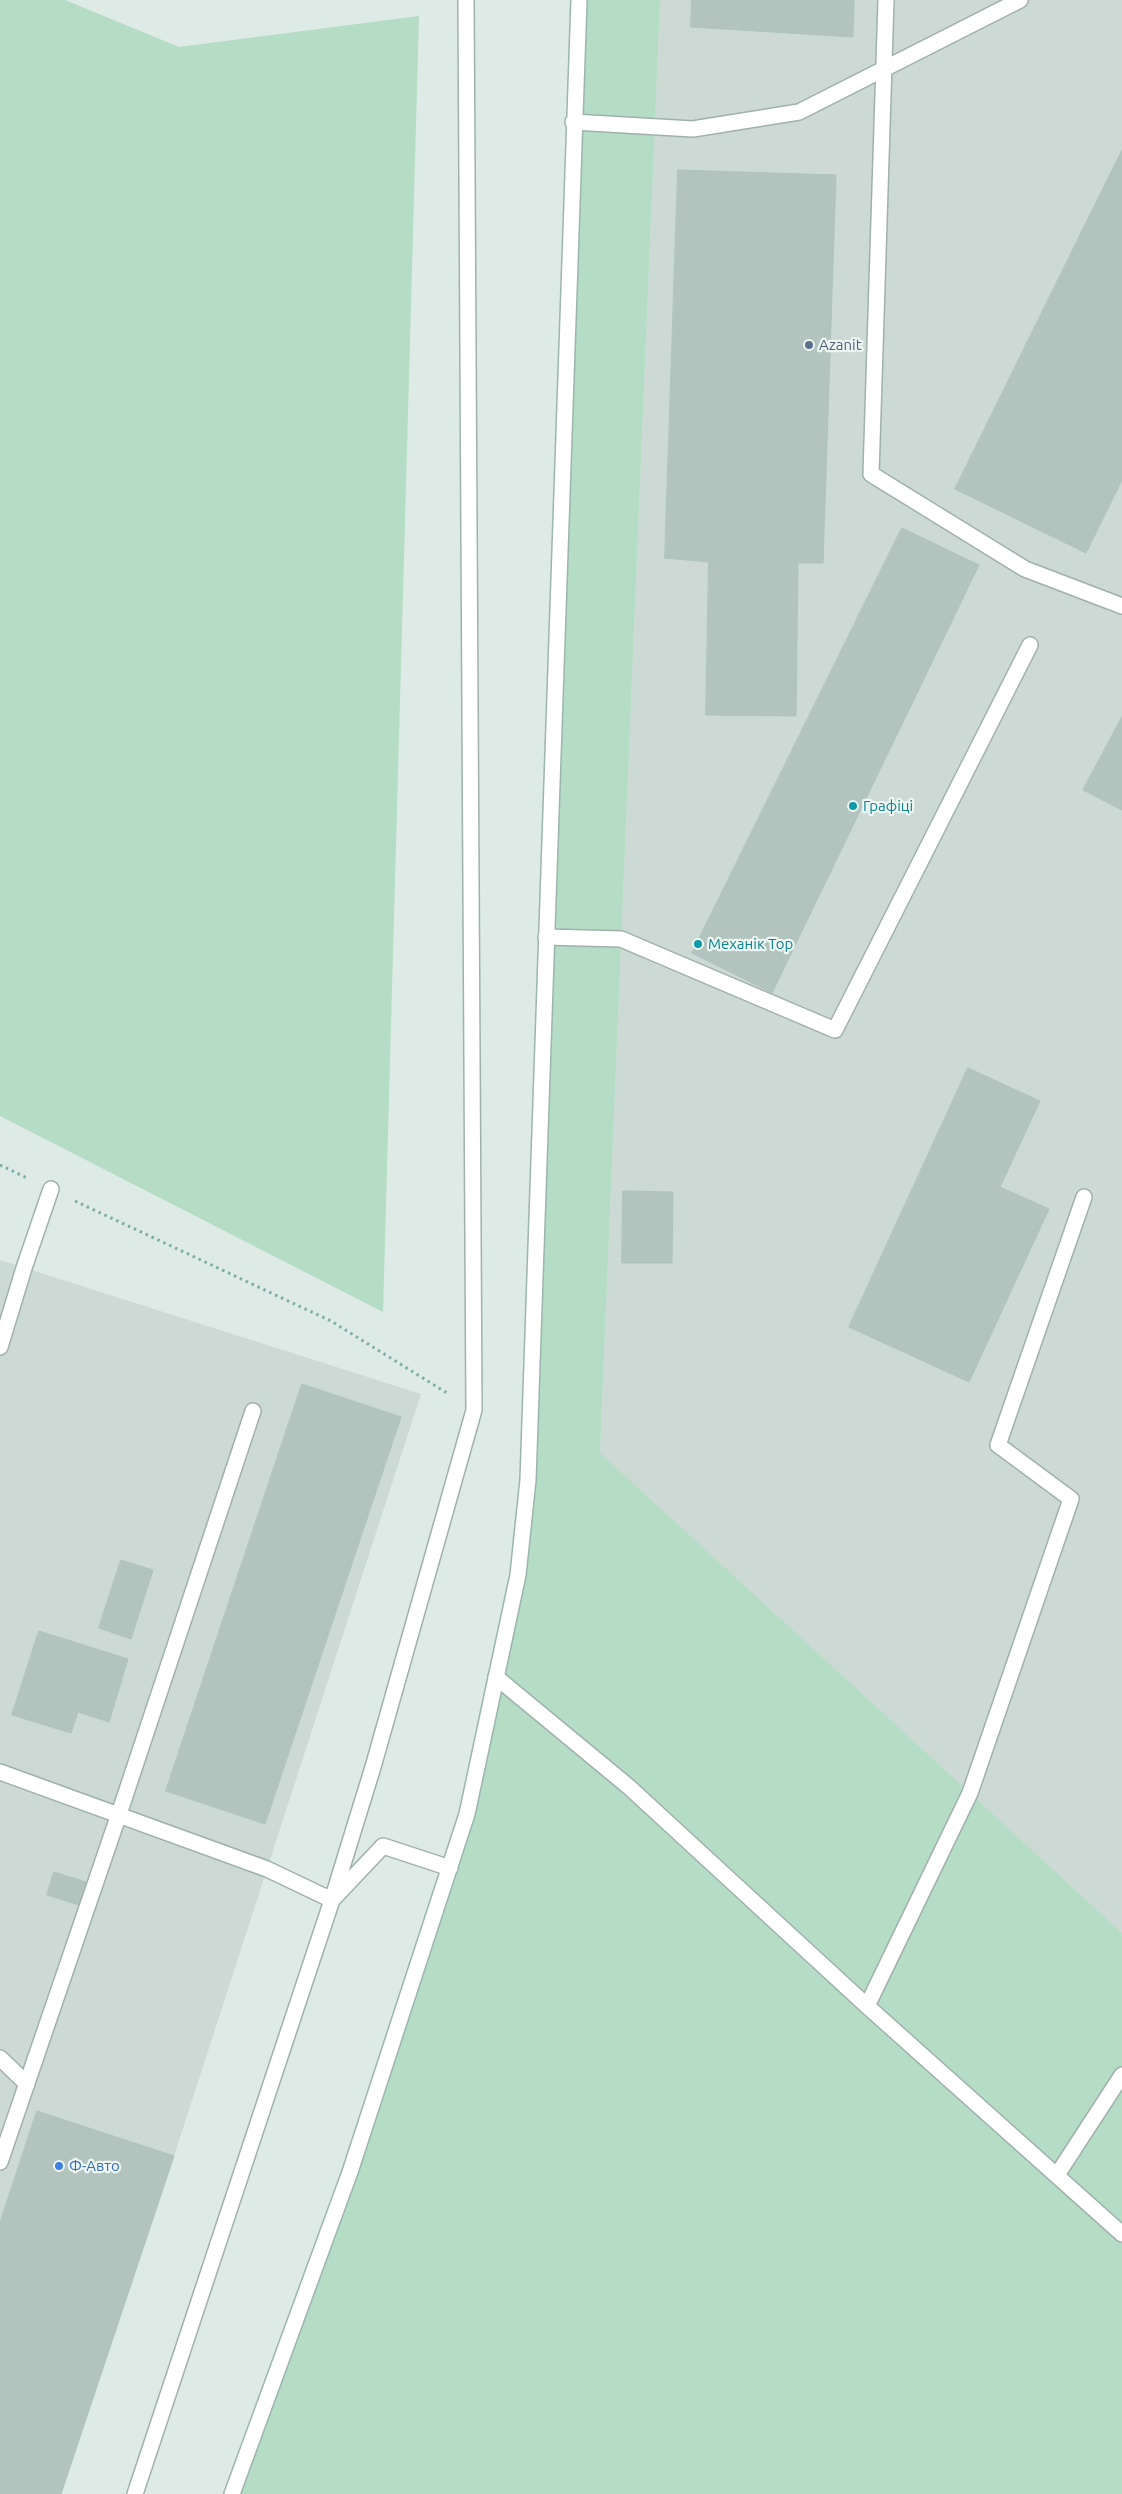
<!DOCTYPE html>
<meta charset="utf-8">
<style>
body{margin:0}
canvas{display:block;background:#ddeae5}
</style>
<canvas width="1122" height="2494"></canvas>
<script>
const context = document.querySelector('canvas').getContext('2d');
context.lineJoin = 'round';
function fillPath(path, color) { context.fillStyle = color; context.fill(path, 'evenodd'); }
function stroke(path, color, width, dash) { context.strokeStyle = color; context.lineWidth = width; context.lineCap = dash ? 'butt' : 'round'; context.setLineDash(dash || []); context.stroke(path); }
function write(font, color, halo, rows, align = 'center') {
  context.font = font + ' Ubuntu,sans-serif'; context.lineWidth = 4.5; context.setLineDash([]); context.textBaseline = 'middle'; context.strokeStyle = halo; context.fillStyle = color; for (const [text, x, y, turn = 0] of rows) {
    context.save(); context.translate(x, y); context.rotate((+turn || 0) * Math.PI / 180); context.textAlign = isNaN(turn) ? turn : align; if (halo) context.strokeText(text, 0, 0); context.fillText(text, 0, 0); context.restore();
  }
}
const built = new Path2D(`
 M 660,0 L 1122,0 L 1122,1933 L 600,1454 Z
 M 0,1260 L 421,1394 L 174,2156 L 61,2494 L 0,2494 Z`);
const green = new Path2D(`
 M 0,0 L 65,0 L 179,47 L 419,16 L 383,1312 L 0,1116 Z
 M 579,0 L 660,0 L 600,1453 L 1122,1933 L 1122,2494 L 232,2494 L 450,1868 L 518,1575 Z`);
const building = new Path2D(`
 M 692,0 L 854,0 L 853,37 L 691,27 Z
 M 1122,150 L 1122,480 L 1086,553 L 955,489 Z
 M 678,170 L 836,175 L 823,563 L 709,562 L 665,558 Z
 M 902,528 L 979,565 L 772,993 L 692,953 Z
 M 709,562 L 798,562 L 796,716 L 706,715 Z
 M 1122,717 L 1122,810 L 1083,790 Z
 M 968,1068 L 1040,1101 L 1000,1187 L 1049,1209 L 969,1382 L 849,1327 Z
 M 623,1191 L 673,1192 L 672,1263 L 622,1263 Z
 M 302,1384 L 401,1417 L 265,1824 L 166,1791 Z
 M 121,1560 L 153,1570 L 131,1639 L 99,1628 Z
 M 39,1631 L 128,1659 L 109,1722 L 78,1712 L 71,1733 L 12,1715 Z
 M 54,1872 L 86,1882 L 79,1905 L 47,1895 Z
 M 37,2111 L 174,2156 L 61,2494 L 0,2494 L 0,2223 Z`);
const path = new Path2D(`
 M 0,1165 L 27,1178
 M 75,1201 L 331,1321 L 447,1393`);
const service = new Path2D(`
 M 886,0 L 871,474 L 1025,569 L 1122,606
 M 573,122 L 693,129 L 799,112 L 1020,0
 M 546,937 L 621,939 L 835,1030 L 1030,645
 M 0,1347 L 24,1268 L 51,1189
 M 0,1772 L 267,1869 L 332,1900 L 383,1846 L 450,1868
 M 867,2006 L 970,1793 L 1071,1499 L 998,1445 L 1084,1197
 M 0,2058 L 27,2084
 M 0,2162 L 118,1817 L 253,1411
 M 1057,2175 L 1122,2075
 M 135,2494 L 332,1900 L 373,1767 L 474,1410 L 466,0`);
const minor = new Path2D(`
 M 496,1677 L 629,1787 L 867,2006 L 1122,2234`);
const secondary = new Path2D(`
 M 232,2494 L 350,2172 L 467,1814 L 518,1575 L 528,1480 L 579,0`);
const markers = [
 [809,345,5,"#5c6f8a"],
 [853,806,5,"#0f9aa8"],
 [698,944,5,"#0f9aa8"],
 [59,2166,5,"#3f7fe0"]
];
const serviceNames = [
 ["Azanit",819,345]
];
const cultureNames = [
 ["Графіці",863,806],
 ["Механік Тор",708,944]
];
const shopNames = [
 ["Ф-Авто",69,2166]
];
fillPath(built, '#ccd9d5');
fillPath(green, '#b5dcc4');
fillPath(building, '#b3c4bf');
stroke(building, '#b0c3bd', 1);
stroke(service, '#a0b1ad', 18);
stroke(minor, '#a0b1ad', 18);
stroke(secondary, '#9db5af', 18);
stroke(path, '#7daea4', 3, [2.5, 4]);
stroke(service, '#fff', 15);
stroke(minor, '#fff', 15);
stroke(secondary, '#fff', 15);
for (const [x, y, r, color] of markers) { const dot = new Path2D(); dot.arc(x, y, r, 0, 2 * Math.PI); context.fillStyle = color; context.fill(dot); stroke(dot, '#eef6f3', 2); }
write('15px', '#4e5e75', '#eef6f3', serviceNames, 'left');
write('15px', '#0d838f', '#eef6f3', cultureNames, 'left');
write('15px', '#366cbe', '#eef6f3', shopNames, 'left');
</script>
